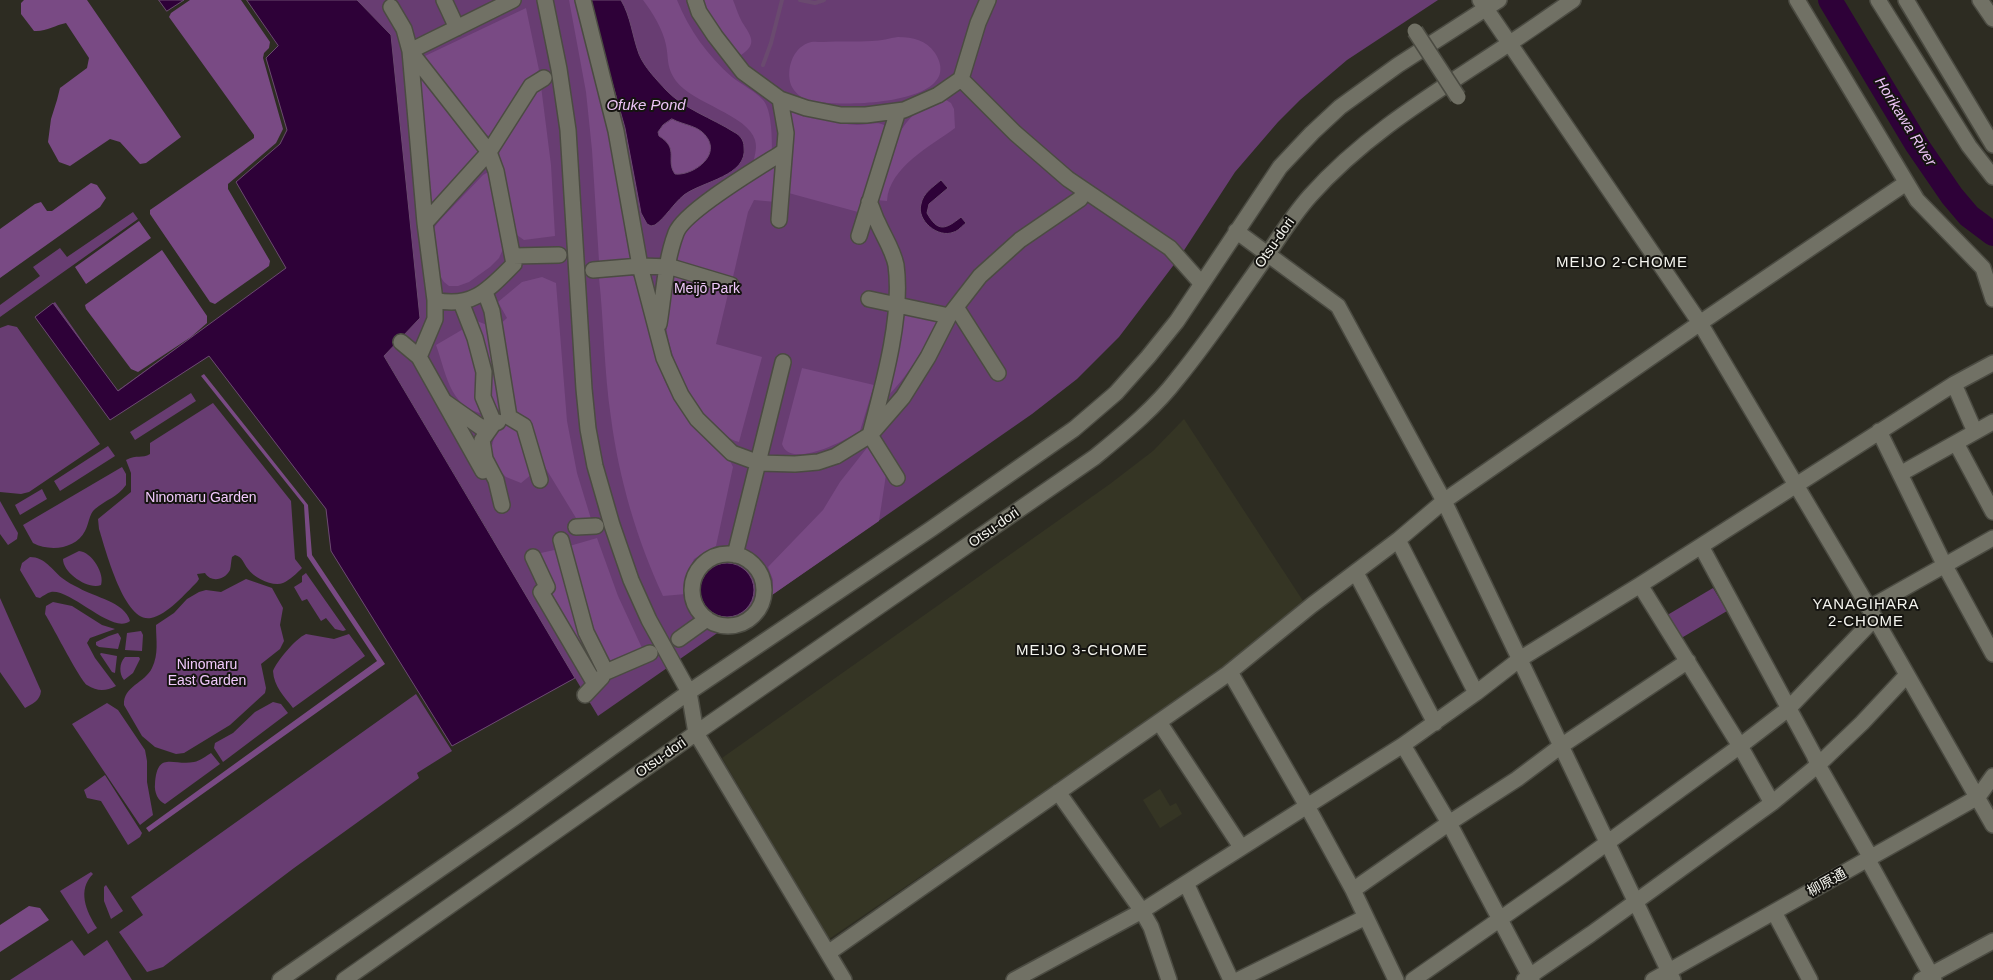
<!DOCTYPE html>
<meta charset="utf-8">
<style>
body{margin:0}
canvas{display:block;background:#2d2c22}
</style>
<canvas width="1993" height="980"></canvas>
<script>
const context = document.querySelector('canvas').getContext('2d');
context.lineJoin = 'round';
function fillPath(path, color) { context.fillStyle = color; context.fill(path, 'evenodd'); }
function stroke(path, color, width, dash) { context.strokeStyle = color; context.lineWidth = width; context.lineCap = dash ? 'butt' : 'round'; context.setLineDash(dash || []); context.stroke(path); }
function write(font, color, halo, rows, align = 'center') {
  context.font = font + ' Helvetica,"Noto Sans JP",sans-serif'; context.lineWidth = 4; context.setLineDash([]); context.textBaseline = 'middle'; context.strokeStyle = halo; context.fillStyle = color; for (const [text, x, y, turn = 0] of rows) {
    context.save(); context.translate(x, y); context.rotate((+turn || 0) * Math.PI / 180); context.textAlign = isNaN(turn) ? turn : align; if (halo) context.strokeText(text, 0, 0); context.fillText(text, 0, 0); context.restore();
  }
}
const built = new Path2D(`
 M 1184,419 L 1305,604 L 1184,696 L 829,939 L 722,758 L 1110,484 L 1153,451 Z
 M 1160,789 L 1170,806 L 1176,803 L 1182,814 L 1160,828 L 1143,800 Z`);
const green = new Path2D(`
 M 357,0 L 1438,0 L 1347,60 L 1300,100 L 1278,122 L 1235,172 L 1179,258 L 1119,337 L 1077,379 L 1032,414 L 598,716 L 575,678 L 452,746 L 331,551 L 326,509 L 209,356 L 110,420 L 35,317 L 55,302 L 117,391 L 207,326 L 494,541 L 384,356 L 391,36 Z
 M 133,212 L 138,219 L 0,317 L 0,305 L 40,276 L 33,267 L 60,248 L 67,257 Z
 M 8,325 L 17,327 L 100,444 L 29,492 L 21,494 L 0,492 L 0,328 Z
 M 191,393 L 196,401 L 135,440 L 130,432 Z
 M 213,403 L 291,501 L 295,559 L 302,568 C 297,573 290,580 283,583 C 273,587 254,578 248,569 C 243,563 243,557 235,555 L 232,557 C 231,561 231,566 230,570 C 225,580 211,583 205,573 L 197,574 L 199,579 L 197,582 C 186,593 167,615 151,618 C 124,624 105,547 99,529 L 98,519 L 131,492 L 131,473 L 126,460 C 137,454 142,459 150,454 L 150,443 Z
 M 108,446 L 115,456 L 60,491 L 54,481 Z
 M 122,467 L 126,474 L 126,485 C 118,497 105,500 95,509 C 89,514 89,524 85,531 C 76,549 50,552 33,543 L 23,525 Z
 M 42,489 L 47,499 L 20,515 L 15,505 Z
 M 0,501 L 18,533 L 17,539 L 8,545 L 0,534 Z
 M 79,551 C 92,552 105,574 101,585 C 88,590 63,573 63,559 Z
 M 30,557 C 45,557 52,570 62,578 C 67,582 73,585 79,588 C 94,597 125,602 130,621 C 112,635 72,589 51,592 C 47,593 43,596 40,598 L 36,597 L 20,570 L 22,563 Z
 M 306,573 L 346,630 L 343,631 L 335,629 L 326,618 L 321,621 L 307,599 L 302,601 L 294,587 L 302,582 L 302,576 Z
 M 246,579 L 272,588 L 283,608 L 280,625 L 284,641 L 280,649 L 261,664 L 266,688 L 265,693 L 230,725 L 184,753 L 176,754 L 155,747 L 142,736 L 124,705 C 123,686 145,683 152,668 C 159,654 156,640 156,625 L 174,613 L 187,599 L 199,592 L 206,590 L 221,592 Z
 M 1713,588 L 1727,611 L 1678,640 L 1664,617 Z
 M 0,598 L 41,691 C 40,701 32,704 25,708 L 0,672 Z
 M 53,602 L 72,606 L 102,625 L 115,629 L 90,638 L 87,643 L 95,658 L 116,686 C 106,691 98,692 87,685 C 80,680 52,625 45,614 L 46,606 Z
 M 141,631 L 143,635 L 142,651 L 125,650 L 127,633 Z
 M 118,633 L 121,638 L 118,649 L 99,647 L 96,645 L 96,642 L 109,636 Z
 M 306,634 L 334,639 L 349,634 L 365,656 L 293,708 C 284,696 274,687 273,671 C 277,661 295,639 306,634 Z
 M 101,653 L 117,656 L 115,673 L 112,672 L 100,654 Z
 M 125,657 L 139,657 L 140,659 L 133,673 L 124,680 C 119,674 119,663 125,657 Z
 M 416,694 L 452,751 L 417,773 L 419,778 L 294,868 L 163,967 L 147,972 L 119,932 L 143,915 L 131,897 Z
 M 273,702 L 281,704 L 288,713 L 223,762 L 214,748 L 215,743 L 233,733 L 255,712 Z
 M 107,703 L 118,710 L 145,750 L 147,761 L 147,782 L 153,815 L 140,825 L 72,724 Z
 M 211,753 L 220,764 L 165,804 C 158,801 154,792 155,784 C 157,750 173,766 194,762 C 200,761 206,756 211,753 Z
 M 105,775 L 142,833 L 140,837 L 128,845 L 101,801 L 87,798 L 84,790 L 87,788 Z
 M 91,872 L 93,874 C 77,890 86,911 97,928 L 88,934 L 60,891 Z
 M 106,885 L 123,911 L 111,919 L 104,901 L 104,887 Z
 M 72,940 L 84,956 L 107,940 L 132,980 L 10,980 Z`);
const forest = new Path2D(`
 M 24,0 L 87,0 L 181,137 L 146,163 L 140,164 L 120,142 L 110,139 L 70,166 L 59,162 L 48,142 L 51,119 L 57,100 L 60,88 L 87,68 L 89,58 L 66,23 C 55,25 46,32 34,31 L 21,14 L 21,3 Z
 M 190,0 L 241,0 L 270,42 L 269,48 L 264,53 L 263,58 L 283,129 L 276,143 L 228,184 L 228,189 L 270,261 L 269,266 L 215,304 L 210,302 L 150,214 L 150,210 L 254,138 L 254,135 L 169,17 L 171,13 Z
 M 569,0 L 577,0 L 614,146 L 632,257 L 630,259 L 604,264 L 599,261 L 592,150 L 586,92 Z
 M 643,0 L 677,0 C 689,30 708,56 732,77 C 741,84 756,92 763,100 C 772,110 772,138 772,151 L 753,167 C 753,158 758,150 755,140 C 748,115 692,103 676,81 C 666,66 669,60 666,45 C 663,29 652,12 643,0 Z
 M 702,0 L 733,0 C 736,7 738,15 742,22 C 751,36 758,44 741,55 C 725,38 711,21 702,0 Z
 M 526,8 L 539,70 L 525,83 L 495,130 L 489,136 L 486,135 L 425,59 L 425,56 Z
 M 898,37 C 913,37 926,40 935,53 C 969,106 835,108 808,100 C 801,98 794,92 791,85 C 786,70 792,49 808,43 C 812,41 818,42 823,42 C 839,41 856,42 872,41 C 881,41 890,38 898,37 Z
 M 418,75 L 422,77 L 479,150 L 479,157 L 433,205 L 430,204 Z
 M 541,86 L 551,165 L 555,236 L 524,240 L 514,233 L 499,156 L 500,147 L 530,95 Z
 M 946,100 L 951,103 L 954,109 L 955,128 C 931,146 889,167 887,201 L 876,200 C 888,161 897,106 946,100 Z
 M 791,110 C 813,114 834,124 857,125 C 865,125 878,121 884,125 L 884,137 L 858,212 L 785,192 L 789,112 Z
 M 672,119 C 686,126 700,125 708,139 C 719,158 691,176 674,174 C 670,168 669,150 666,141 L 659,136 L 658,132 L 663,125 Z
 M 776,162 L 776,202 L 754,200 L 748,212 L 733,277 L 677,262 L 676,261 L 683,227 Z
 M 490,171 L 504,247 L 499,258 L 490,267 L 469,282 L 458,286 L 449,286 L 444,282 L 436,270 L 430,240 L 433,229 L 440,220 L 483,175 Z
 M 91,183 L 97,185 L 106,198 L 100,207 L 0,278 L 0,229 L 35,204 L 41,202 L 47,211 L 52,211 Z
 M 139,221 L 151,238 L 86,284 L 75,267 Z
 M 162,250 L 207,316 L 207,323 L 191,337 L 138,372 L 131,369 L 86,309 L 85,305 Z
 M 630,275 L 633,276 C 644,290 645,309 648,326 C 652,347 659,369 668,388 C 679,410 695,428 712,446 C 720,453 729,456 733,467 L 716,546 L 694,559 L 689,571 L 686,594 L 663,596 C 637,540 619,479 611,418 C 604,371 604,324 599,278 Z
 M 673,275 L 729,290 L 716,344 L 762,357 L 739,442 C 703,433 666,356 666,321 C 666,306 671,290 673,275 Z
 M 542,277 L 556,283 L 567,421 L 577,473 L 591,519 L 576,518 L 512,413 L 498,326 L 507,318 L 498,302 L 522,282 Z
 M 902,312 L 937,322 C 924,350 907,377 885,399 Z
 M 477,321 L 492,327 L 503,406 L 491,415 C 450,411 448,379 436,345 Z
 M 802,368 L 874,385 L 860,431 C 846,440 790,470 782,444 Z
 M 204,374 L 308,505 L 312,555 L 385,664 L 149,832 L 146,828 L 377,661 L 307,556 L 304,505 L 201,376 Z
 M 504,422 L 522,429 L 532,474 L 521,483 L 506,477 L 497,468 L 491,450 L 496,429 Z
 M 870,444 L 887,468 L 879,521 L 772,595 L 773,580 L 768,567 L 823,510 L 840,482 Z
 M 597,538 L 618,596 L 642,648 L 609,661 L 604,659 L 590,632 L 566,547 Z
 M 559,549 L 591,654 L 589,667 L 548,596 L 536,554 Z
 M 29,906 L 40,908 L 49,920 L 0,952 L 0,925 Z`);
const water = new Path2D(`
 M 159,0 L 184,0 L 167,11 Z
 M 247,0 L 357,0 L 391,35 L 420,318 L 384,356 L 575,678 L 452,746 L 331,551 L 326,509 L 209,356 L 110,420 L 35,317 L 53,303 L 118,391 L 286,268 L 236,182 L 280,144 L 287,130 L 266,58 L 278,46 Z
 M 589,0 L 621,0 C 631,17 632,35 639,54 C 644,67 657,80 666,90 C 684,109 712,118 734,132 C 740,135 744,140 744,147 C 748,176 703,181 684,195 C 673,204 666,217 655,225 L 651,226 L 647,224 L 641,213 L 625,128 ZM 672,119 C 685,126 700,125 708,139 C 719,158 691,176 675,174 C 665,160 680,149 659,136 L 658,132 L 663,125 Z
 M 941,180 L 948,188 L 929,204 L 927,213 C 938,233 946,229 961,217 L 966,223 C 962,226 958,231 954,232 C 938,239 916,220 921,204 C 923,193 933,187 941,180 Z
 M700 590a27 27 0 1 1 54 0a27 27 0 1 1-54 0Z`);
const stream = new Path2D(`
 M 800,0 L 815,3 L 824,0
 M 763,65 L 771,43 L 782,0`);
const river = new Path2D(`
 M 1830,0 L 1917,145 L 1952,196 L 1969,216 L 1993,234`);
const minor = new Path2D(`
 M 444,0 L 457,28
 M 545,0 L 559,69 L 568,130 L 584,389 L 588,429 L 595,466 L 612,525 L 631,580 L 649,620 L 689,692 L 696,733 L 844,980
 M 583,0 L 616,131 L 640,266 L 664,358 L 681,395 L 697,419 L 732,453 L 759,463 L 795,464 L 818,462 L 836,456 L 870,435 L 903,397 L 928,357 L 949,316 L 980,276 L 1020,240 L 1080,199 L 1085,191
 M 695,0 L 699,12 L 715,36 L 743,72 L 780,99 L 806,108 L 841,115 L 866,115 L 904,110 L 938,95 L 961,79 L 978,23 L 988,0
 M 1480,0 L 1700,323 L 1869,608 L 1993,825
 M 1797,0 L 1917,200 L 1983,268 L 1993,299
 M 1878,0 L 1969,146 L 1993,177
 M 1906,0 L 1993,145
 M 1980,0 L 1993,19
 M 391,7 L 404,29 L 410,51 L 513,0
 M 410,51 L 425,223 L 489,152 L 496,171 L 514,264 C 490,288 473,309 435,300 L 425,223
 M 410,51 L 489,152 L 531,86 L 544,78
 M 961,79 L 1015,133 L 1068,179 L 1170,248 L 1202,284
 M 869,202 C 873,209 874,216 878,223 C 884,237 893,250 896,265 C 903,316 883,386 870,435 L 897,478
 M 779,220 L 786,133 L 780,99
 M 1236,231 L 1338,306 L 1444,501 L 1673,980
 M 859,236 L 898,111
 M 513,256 L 559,255
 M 593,270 L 640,266 L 671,267 L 731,285
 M 485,292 L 492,311 L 509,417 L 524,426 L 540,480
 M 869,299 L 949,316
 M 461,302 L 475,338 L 484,372 L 483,397 L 494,423 L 482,440 L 485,459 L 496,480 L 502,505
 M 956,307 L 998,373
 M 659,324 C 664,294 665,262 676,233 C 684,211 761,166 783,152
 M 401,342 L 419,357 L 435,319 L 435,300
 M 419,357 L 483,471
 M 1954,384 L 1975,432
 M 445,402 L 482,428 L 498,422
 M 1879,431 L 1944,564 L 1993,654
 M 1956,443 L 1993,512
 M 1900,474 L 1993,422
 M 576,527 L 596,526
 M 561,540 L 586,632 L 606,672 L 650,653
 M 1398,540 L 1476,693
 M 1701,546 L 1814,755 L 1818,765 L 1871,858
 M692 590a36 36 0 1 1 72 0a36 36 0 1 1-72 0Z
 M 735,555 L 783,362
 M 533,557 L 547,587 L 541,592 L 595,684
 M 1356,573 L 1435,723
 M 1640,585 L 1740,746 L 1772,803
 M 1869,608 L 1993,538
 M 679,639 L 707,619
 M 1230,672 L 1307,806 L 1353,890 L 1396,980
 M 585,695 L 602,677
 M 1159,722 L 1241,847
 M 1403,745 L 1449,823 L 1532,980
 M 1058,792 L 1142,911 L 1151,927 L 1169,980
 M 1868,860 L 1934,980
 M 1186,883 L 1231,980
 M 1353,890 L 1449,823 L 1517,779 L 1561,746 L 1688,661
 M 1774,912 L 1810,980
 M 828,953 L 1226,675 L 1312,605 L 1398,540 L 1444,501 L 1700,323 L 1906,183
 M 280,980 L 518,815 L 689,692 L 931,529 L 1074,429 L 1116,393 L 1148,357 L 1177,321 L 1280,167 L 1312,133 L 1340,107 L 1398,65 L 1499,0
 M 344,980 L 696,733 L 1095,457 C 1124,433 1154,409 1177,379 C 1209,340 1237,298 1266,257 C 1280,236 1293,215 1310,196 C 1366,133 1438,91 1507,45 C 1529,31 1551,15 1573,0
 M 1014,980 L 1142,911 L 1186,883 L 1403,745 L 1476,693 L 1520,659 L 1640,585 L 1954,384 L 1993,363
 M 1238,980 L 1366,917
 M 1413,980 L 1563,875 L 1740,746 L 1788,709 L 1875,618
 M 1524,980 L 1591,934 L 1772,803 L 1818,765 L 1862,723 L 1907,675
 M 1653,980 L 1978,797 L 1993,776
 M 1921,980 L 1993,941`);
const minorBridge = new Path2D(`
 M 1415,31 L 1458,97`);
const streetNames = [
 ["Otsu-dori",1275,243,-55],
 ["Otsu-dori",994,528,-35],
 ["Otsu-dori",661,758,-35],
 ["柳原通",1827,883,-29]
];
const parkNames = [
 ["Meijō Park",707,289],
 ["Ninomaru Garden",201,498],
 ["Ninomaru",207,665],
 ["East Garden",207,681]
];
const waterNames = [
 ["Ofuke Pond",646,106],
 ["Horikawa River",1905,122,58]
];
const neighbourhoodNames = [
 ["MEIJO 2-CHOME",1622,263],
 ["YANAGIHARA",1866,605],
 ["2-CHOME",1866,622],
 ["MEIJO 3-CHOME",1082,651]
];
fillPath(built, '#353524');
fillPath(green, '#683d72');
fillPath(forest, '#794a84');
fillPath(water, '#2e0138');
stroke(water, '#6a4a6f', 1);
stroke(stream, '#6a4a6f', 4);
stroke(river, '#2e0138', 24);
stroke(minor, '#4b4b42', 18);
stroke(minor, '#717165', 15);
stroke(minorBridge, '#4b4b42', 18, []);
stroke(minorBridge, '#717165', 15);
write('14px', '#f5f5ef', '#151410', streetNames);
write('14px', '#f1c9fc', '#151410', parkNames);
write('italic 15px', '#ecc4f6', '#151410', waterNames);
context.letterSpacing = '1px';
write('15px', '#f5f5ef', '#151410', neighbourhoodNames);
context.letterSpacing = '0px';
</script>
